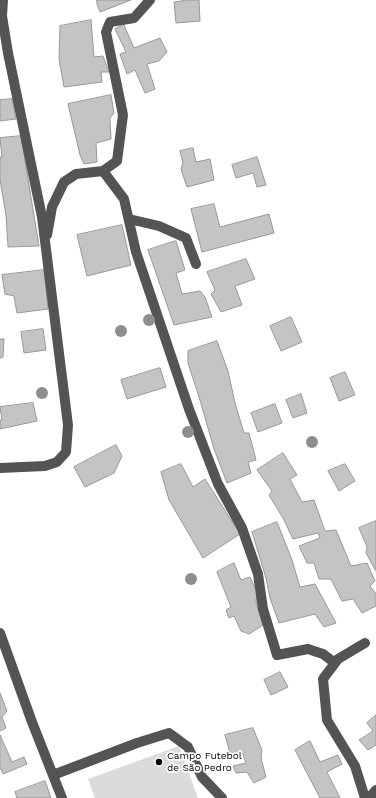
<!DOCTYPE html>
<meta charset="utf-8">
<style>
body{margin:0}
canvas{display:block;background:#fff}
</style>
<canvas width="376" height="798"></canvas>
<script>
const context = document.querySelector('canvas').getContext('2d');
context.lineJoin = 'round';
function fillPath(path, color) { context.fillStyle = color; context.fill(path, 'evenodd'); }
function stroke(path, color, width, dash) { context.strokeStyle = color; context.lineWidth = width; context.lineCap = dash ? 'butt' : 'round'; context.setLineDash(dash || []); context.stroke(path); }
function write(font, color, halo, rows, align = 'center') {
  context.font = font + ' "Work Sans",sans-serif'; context.lineWidth = 3.5; context.setLineDash([]); context.textBaseline = 'middle'; context.strokeStyle = halo; context.fillStyle = color; for (const [text, x, y, turn = 0] of rows) {
    context.save(); context.translate(x, y); context.rotate((+turn || 0) * Math.PI / 180); context.textAlign = isNaN(turn) ? turn : align; if (halo) context.strokeText(text, 0, 0); context.fillText(text, 0, 0); context.restore();
  }
}
const green = new Path2D(`
 M 179,746 L 198,798 L 95,798 L 88,779 Z`);
const building = new Path2D(`
 M 97,0 L 131,0 L 100,12 L 97,4 Z
 M 182,0 L 199,0 L 200,21 L 176,23 L 174,2 L 182,1 Z
 M 91,20 L 94,57 L 103,56 L 109,72 L 101,72 L 102,82 L 64,87 L 59,59 L 60,26 Z
 M 124,25 L 134,48 L 160,38 L 167,52 L 159,61 L 147,64 L 155,89 L 145,93 L 135,70 L 127,74 L 120,54 L 126,52 L 115,29 Z
 M 111,95 L 114,113 L 110,118 L 111,139 L 96,143 L 97,162 L 84,164 L 80,155 L 68,104 Z
 M 12,99 L 16,119 L 0,121 L 0,100 Z
 M 21,136 L 39,246 L 8,247 L 6,215 L 0,180 L 0,157 L 2,157 L 0,138 Z
 M 193,148 L 196,162 L 210,159 L 214,180 L 187,187 L 181,169 L 183,163 L 180,151 Z
 M 257,157 L 266,185 L 257,187 L 253,173 L 236,178 L 232,165 Z
 M 214,204 L 220,227 L 269,214 L 274,233 L 202,252 L 191,209 Z
 M 122,225 L 131,265 L 87,276 L 77,235 Z
 M 176,241 L 185,270 L 176,273 L 182,294 L 200,291 L 205,297 L 212,317 L 174,325 L 148,250 Z
 M 246,259 L 255,279 L 235,286 L 242,305 L 221,312 L 211,294 L 215,290 L 207,272 Z
 M 44,270 L 48,309 L 17,313 L 14,296 L 5,294 L 2,275 Z
 M 291,317 L 302,342 L 281,351 L 270,326 Z
 M 43,329 L 46,350 L 24,353 L 21,332 Z
 M 0,339 L 4,339 L 3,357 L 0,358 Z
 M 217,341 L 228,371 L 235,403 L 244,433 L 249,433 L 256,460 L 248,462 L 251,473 L 227,483 L 214,449 L 200,400 L 188,363 L 188,351 Z
 M 160,368 L 166,387 L 127,399 L 121,380 Z
 M 345,372 L 355,395 L 339,401 L 330,378 Z
 M 301,394 L 307,413 L 293,418 L 286,400 Z
 M 33,403 L 37,421 L 0,429 L 0,420 L 2,420 L 0,407 Z
 M 275,404 L 282,423 L 258,432 L 251,413 Z
 M 116,445 L 122,456 L 114,473 L 85,487 L 74,467 Z
 M 283,453 L 297,475 L 290,479 L 302,502 L 314,500 L 325,531 L 336,530 L 351,566 L 367,563 L 375,581 L 370,586 L 376,594 L 376,606 L 362,613 L 353,599 L 342,601 L 331,579 L 319,579 L 314,563 L 307,563 L 299,546 L 320,538 L 318,533 L 293,539 L 283,518 L 269,495 L 272,491 L 257,470 Z
 M 181,464 L 193,487 L 205,479 L 240,534 L 203,558 L 169,500 L 161,472 Z
 M 345,464 L 355,481 L 339,491 L 328,471 Z
 M 376,521 L 376,571 L 366,553 L 367,547 L 359,528 Z
 M 277,522 L 292,560 L 300,587 L 315,584 L 336,623 L 324,627 L 315,614 L 279,623 L 270,598 L 266,578 L 252,532 Z
 M 234,563 L 241,580 L 250,577 L 257,592 L 256,602 L 263,625 L 249,634 L 241,631 L 234,616 L 229,618 L 226,610 L 231,607 L 217,572 Z
 M 280,672 L 288,687 L 271,695 L 264,680 Z
 M 0,693 L 7,711 L 2,717 L 6,728 L 0,731 Z
 M 376,715 L 376,745 L 368,750 L 359,740 L 373,731 L 367,723 Z
 M 253,728 L 262,750 L 261,758 L 266,777 L 254,783 L 247,772 L 236,773 L 233,766 L 246,763 L 243,754 L 231,757 L 225,735 Z
 M 0,735 L 12,762 L 24,757 L 27,764 L 3,774 L 0,767 Z
 M 310,741 L 320,762 L 338,755 L 342,764 L 327,772 L 340,798 L 320,798 L 295,750 Z
 M 45,781 L 51,798 L 17,798 L 15,792 Z`);
const minor = new Path2D(`
 M 103,171 L 124,199 L 136,252 L 189,409 L 218,484 L 242,528 L 258,574 L 263,609 L 277,655 L 308,649 L 323,654 L 335,663
 M 129,219 L 159,226 L 186,238 L 196,264
 M 47,235 L 52,207 L 64,182 L 76,174 L 103,171 L 117,161 L 123,115 L 106,32 L 110,22 L 134,18 L 150,0
 M 0,468 L 45,466 L 57,462 L 66,452 L 68,425 L 42,217 L 8,53 L 2,16 L 3,0
 M 0,633 L 32,722 L 62,798
 M 53,775 L 137,743 L 169,733 L 188,747 L 202,777 L 222,798
 M 365,798 L 355,766 L 327,720 L 323,679 L 338,659 L 365,643
 M 369,798 L 376,790`);
const trees = [
 [149,320],
 [121,331],
 [42,393],
 [188,432],
 [312,442],
 [191,579]
];
const markers = [
 [159,762,4,"#000"]
];
const poiNames = [
 ["Campo Futebol",167,756],
 ["de São Pedro",167,768]
];
fillPath(green, '#dbdbdb');
fillPath(building, '#c4c4c4');
stroke(building, '#989898', 1);
stroke(minor, '#545454', 10);
context.fillStyle = '#8e8e8e';
for (const [x, y] of trees) { context.beginPath(); context.arc(x, y, 6, 0, 2 * Math.PI); context.fill(); }
for (const [x, y, r, color] of markers) { const dot = new Path2D(); dot.arc(x, y, r, 0, 2 * Math.PI); context.fillStyle = color; context.fill(dot); stroke(dot, '#fff', 1.5); }
write('10px', '#000', '#fff', poiNames, 'left');
</script>
